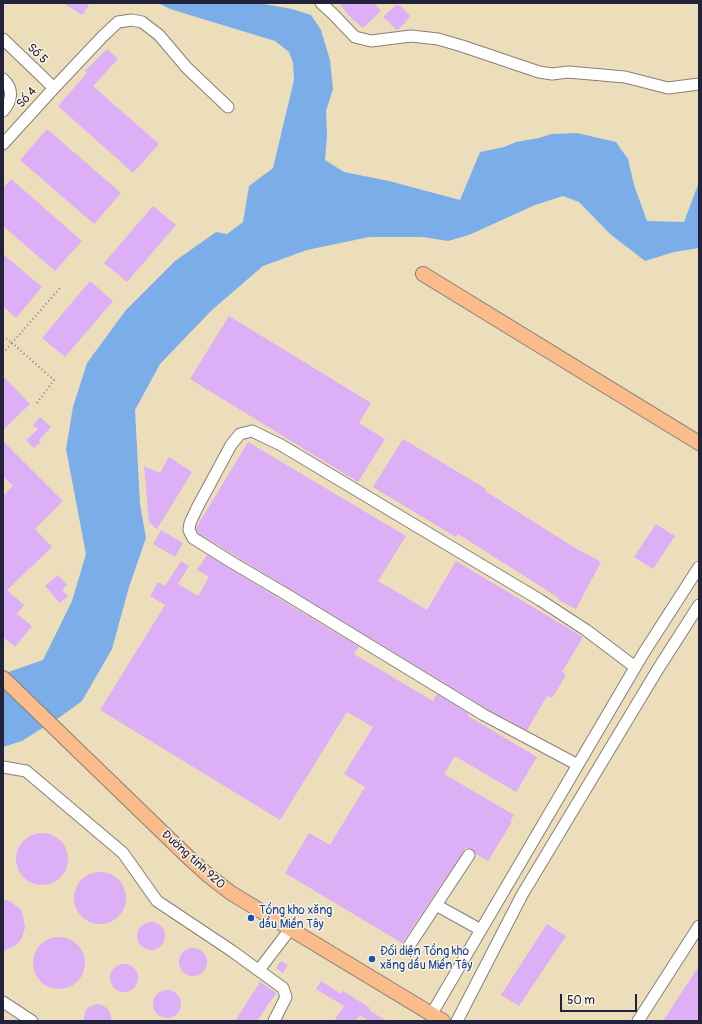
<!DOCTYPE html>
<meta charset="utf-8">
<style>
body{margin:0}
#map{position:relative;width:702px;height:1024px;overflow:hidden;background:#ecdeba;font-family:Pangolin,sans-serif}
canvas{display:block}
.frame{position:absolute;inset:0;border:4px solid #22223b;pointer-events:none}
.scale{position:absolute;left:560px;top:994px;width:77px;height:18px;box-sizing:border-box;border:2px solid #22223b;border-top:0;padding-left:5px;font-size:12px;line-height:14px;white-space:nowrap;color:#22223b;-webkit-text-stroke:3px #fcf5e5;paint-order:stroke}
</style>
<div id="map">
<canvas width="702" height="1024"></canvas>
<div class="frame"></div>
<div class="scale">50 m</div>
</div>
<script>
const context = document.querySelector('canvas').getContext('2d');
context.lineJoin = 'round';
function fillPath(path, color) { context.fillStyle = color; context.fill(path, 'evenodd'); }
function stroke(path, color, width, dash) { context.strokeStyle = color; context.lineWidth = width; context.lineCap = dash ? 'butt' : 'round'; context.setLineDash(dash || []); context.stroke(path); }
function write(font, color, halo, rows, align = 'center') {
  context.font = font + ' Pangolin,sans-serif'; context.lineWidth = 3; context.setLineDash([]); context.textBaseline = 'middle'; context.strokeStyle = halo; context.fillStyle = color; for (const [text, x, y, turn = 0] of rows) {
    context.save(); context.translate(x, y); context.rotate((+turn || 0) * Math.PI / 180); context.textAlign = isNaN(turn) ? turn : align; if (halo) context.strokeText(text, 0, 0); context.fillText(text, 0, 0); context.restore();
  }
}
const water = new Path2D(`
 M 158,3 L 258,3 L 292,9 L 311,15 L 321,30 L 330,60 L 333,89 L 326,111 L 327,136 L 325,160 L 344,172 L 389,181 L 460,200 L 480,152 L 504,147 L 516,142 L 539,138 L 551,134 L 577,133 L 616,142 L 628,159 L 634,185 L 647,221 L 684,222 L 699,182 L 699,248 L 674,252 L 645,261 L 610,234 L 579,202 L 563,196 L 535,205 L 469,235 L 448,241 L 423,237 L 369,237 L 307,250 L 263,266 L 212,310 L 160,364 L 135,410 L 140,504 L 146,538 L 129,587 L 112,649 L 82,701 L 60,717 L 22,741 L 3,747 L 3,674 L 43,660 L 72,601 L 86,554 L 66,449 L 73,407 L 87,363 L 126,310 L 175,261 L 216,232 L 227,234 L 243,222 L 249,186 L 273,168 L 294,80 L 293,63 L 289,52 L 275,41 L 170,9 Z`);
const building = new Path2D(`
 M 63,3 L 90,3 L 82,15 Z
 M 340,3 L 374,3 L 381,11 L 363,28 L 348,15 Z
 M 396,5 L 401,6 L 410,16 L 404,24 L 397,30 L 383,17 Z
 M 107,49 L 118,59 L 93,86 L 159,144 L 133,173 L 58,106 L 87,73 L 85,71 Z
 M 47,129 L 121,193 L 94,224 L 20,160 Z
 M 11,179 L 82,241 L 55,271 L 3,226 L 3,188 Z
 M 153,206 L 176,225 L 127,282 L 104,263 Z
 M 3,254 L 42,287 L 16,318 L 3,306 Z
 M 90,281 L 113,301 L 65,357 L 42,338 Z
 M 229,316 L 371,403 L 359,423 L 385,439 L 358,482 L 190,379 Z
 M 3,376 L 30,404 L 3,430 Z
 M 40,417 L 51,427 L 39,440 L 41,442 L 34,448 L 26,440 L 38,429 L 33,425 Z
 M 403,439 L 486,489 L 485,491 L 575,548 L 601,562 L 576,609 L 558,600 L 559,598 L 458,534 L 456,537 L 373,487 Z
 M 3,441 L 63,501 L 35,529 L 52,547 L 7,590 L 24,605 L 17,614 L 32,626 L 15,647 L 3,637 L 3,496 L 13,486 L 3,476 Z
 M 248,442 L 406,536 L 378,581 L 427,610 L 456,561 L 583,637 L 562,672 L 566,675 L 552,698 L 547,696 L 527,730 L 487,709 L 198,533 L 196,528 Z
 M 169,457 L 192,472 L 157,529 L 149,522 L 144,466 L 160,473 Z
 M 656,524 L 675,536 L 653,569 L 634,557 Z
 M 161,530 L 183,543 L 175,557 L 153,544 Z
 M 207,555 L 359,647 L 354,654 L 433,701 L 437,694 L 469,714 L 468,716 L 537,757 L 516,792 L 455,756 L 444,774 L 514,815 L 510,821 L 512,822 L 488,861 L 476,854 L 472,849 L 466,848 L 402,943 L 285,873 L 309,833 L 330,845 L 365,787 L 344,774 L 373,727 L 347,712 L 280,820 L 100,710 L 165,605 L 150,596 L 158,582 L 165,586 L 181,561 L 189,566 L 178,584 L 198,596 L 209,577 L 197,570 Z
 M 58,575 L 67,585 L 62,590 L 68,596 L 60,603 L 45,586 Z
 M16 859a26 26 0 1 1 52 0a26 26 0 1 1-52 0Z
 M74 898a26 26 0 1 1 52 0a26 26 0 1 1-52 0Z
 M 3,899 L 11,902 L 21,910 L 23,916 L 25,928 L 21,940 L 16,945 L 3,951 Z
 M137 936a14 14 0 1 1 28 0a14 14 0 1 1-28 0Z
 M 547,924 L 566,936 L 519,1006 L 501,995 Z
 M33 963a26 26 0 1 1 52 0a26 26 0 1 1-52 0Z
 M179 962a14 14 0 1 1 28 0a14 14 0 1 1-28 0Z
 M 281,961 L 288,965 L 283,973 L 276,968 Z
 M110 978a14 14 0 1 1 28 0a14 14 0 1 1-28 0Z
 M 699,966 L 699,1021 L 663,1021 Z
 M 321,981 L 341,994 L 343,991 L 370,1008 L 369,1010 L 386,1021 L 369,1021 L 360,1015 L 356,1021 L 334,1021 L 344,1006 L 316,989 Z
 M 260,982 L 276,993 L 257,1021 L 235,1021 Z
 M153 1004a14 14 0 1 1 28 0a14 14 0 1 1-28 0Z
 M 97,1004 L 102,1005 L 109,1010 L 112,1021 L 83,1021 L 86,1010 L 89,1007 Z`);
const path = new Path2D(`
 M 3,336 L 12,343 L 3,353
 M 37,403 L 54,380 L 12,343 L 60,288`);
const minor = new Path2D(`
 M 321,3 L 333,14 L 355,37 L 371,41 L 411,36 L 438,39 L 462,46 L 539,72 L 552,74 L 568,72 L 625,77 L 668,88 L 699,84
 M 3,39 L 54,88
 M 3,79 C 14,89 12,101 3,111
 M 3,144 L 54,88 L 103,36 L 118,22 L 132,20 L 142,22 L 159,35 L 187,68 L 228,107
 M 578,765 L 484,715 L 284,593 L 233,563 L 193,538 L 189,530 L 190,523 L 197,508 L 231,445 L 240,434 L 252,431 L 281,445 L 540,600 L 586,630 L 635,667
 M 3,767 L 26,771 L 123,853 L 157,901 L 232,951 L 283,988 L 286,997 L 274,1021
 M 469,855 L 436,905 L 481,930
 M 407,949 L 436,905
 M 259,970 L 291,928
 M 3,1002 L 32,1021
 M 431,1015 L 643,654 L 699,567
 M 457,1021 L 522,895 L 658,669 L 699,605
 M 638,1021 L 699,926`);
const major = new Path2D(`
 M 423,274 L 699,443
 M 3,678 L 186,855 L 209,876 L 231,893 L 443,1021`);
const markers = [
 [251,918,4,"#1a4fb4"],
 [372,959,4,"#1a4fb4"]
];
const streetNames = [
 ["Số 5",37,54,44],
 ["Số 4",27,98,-48],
 ["Đường tỉnh 920",193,860,42]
];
const transitNames = [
 ["Tổng kho xăng",259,911],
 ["dầu Miền Tây",259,925],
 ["Đối diện Tổng kho",380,952],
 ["xăng dầu Miền Tây",380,966]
];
fillPath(water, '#7baee8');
fillPath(building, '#dcaff6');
stroke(minor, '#87807a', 13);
stroke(major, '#87807a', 16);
stroke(path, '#87807a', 2, [1, 3]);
stroke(minor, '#fff', 11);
stroke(major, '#fabc8b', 14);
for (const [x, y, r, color] of markers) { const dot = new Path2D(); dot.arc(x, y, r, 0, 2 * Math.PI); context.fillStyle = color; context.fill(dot); stroke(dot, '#fcf5e5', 1.5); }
write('12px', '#22223b', '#fcf5e5', streetNames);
write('12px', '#164399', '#fcf5e5', transitNames, 'left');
</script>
